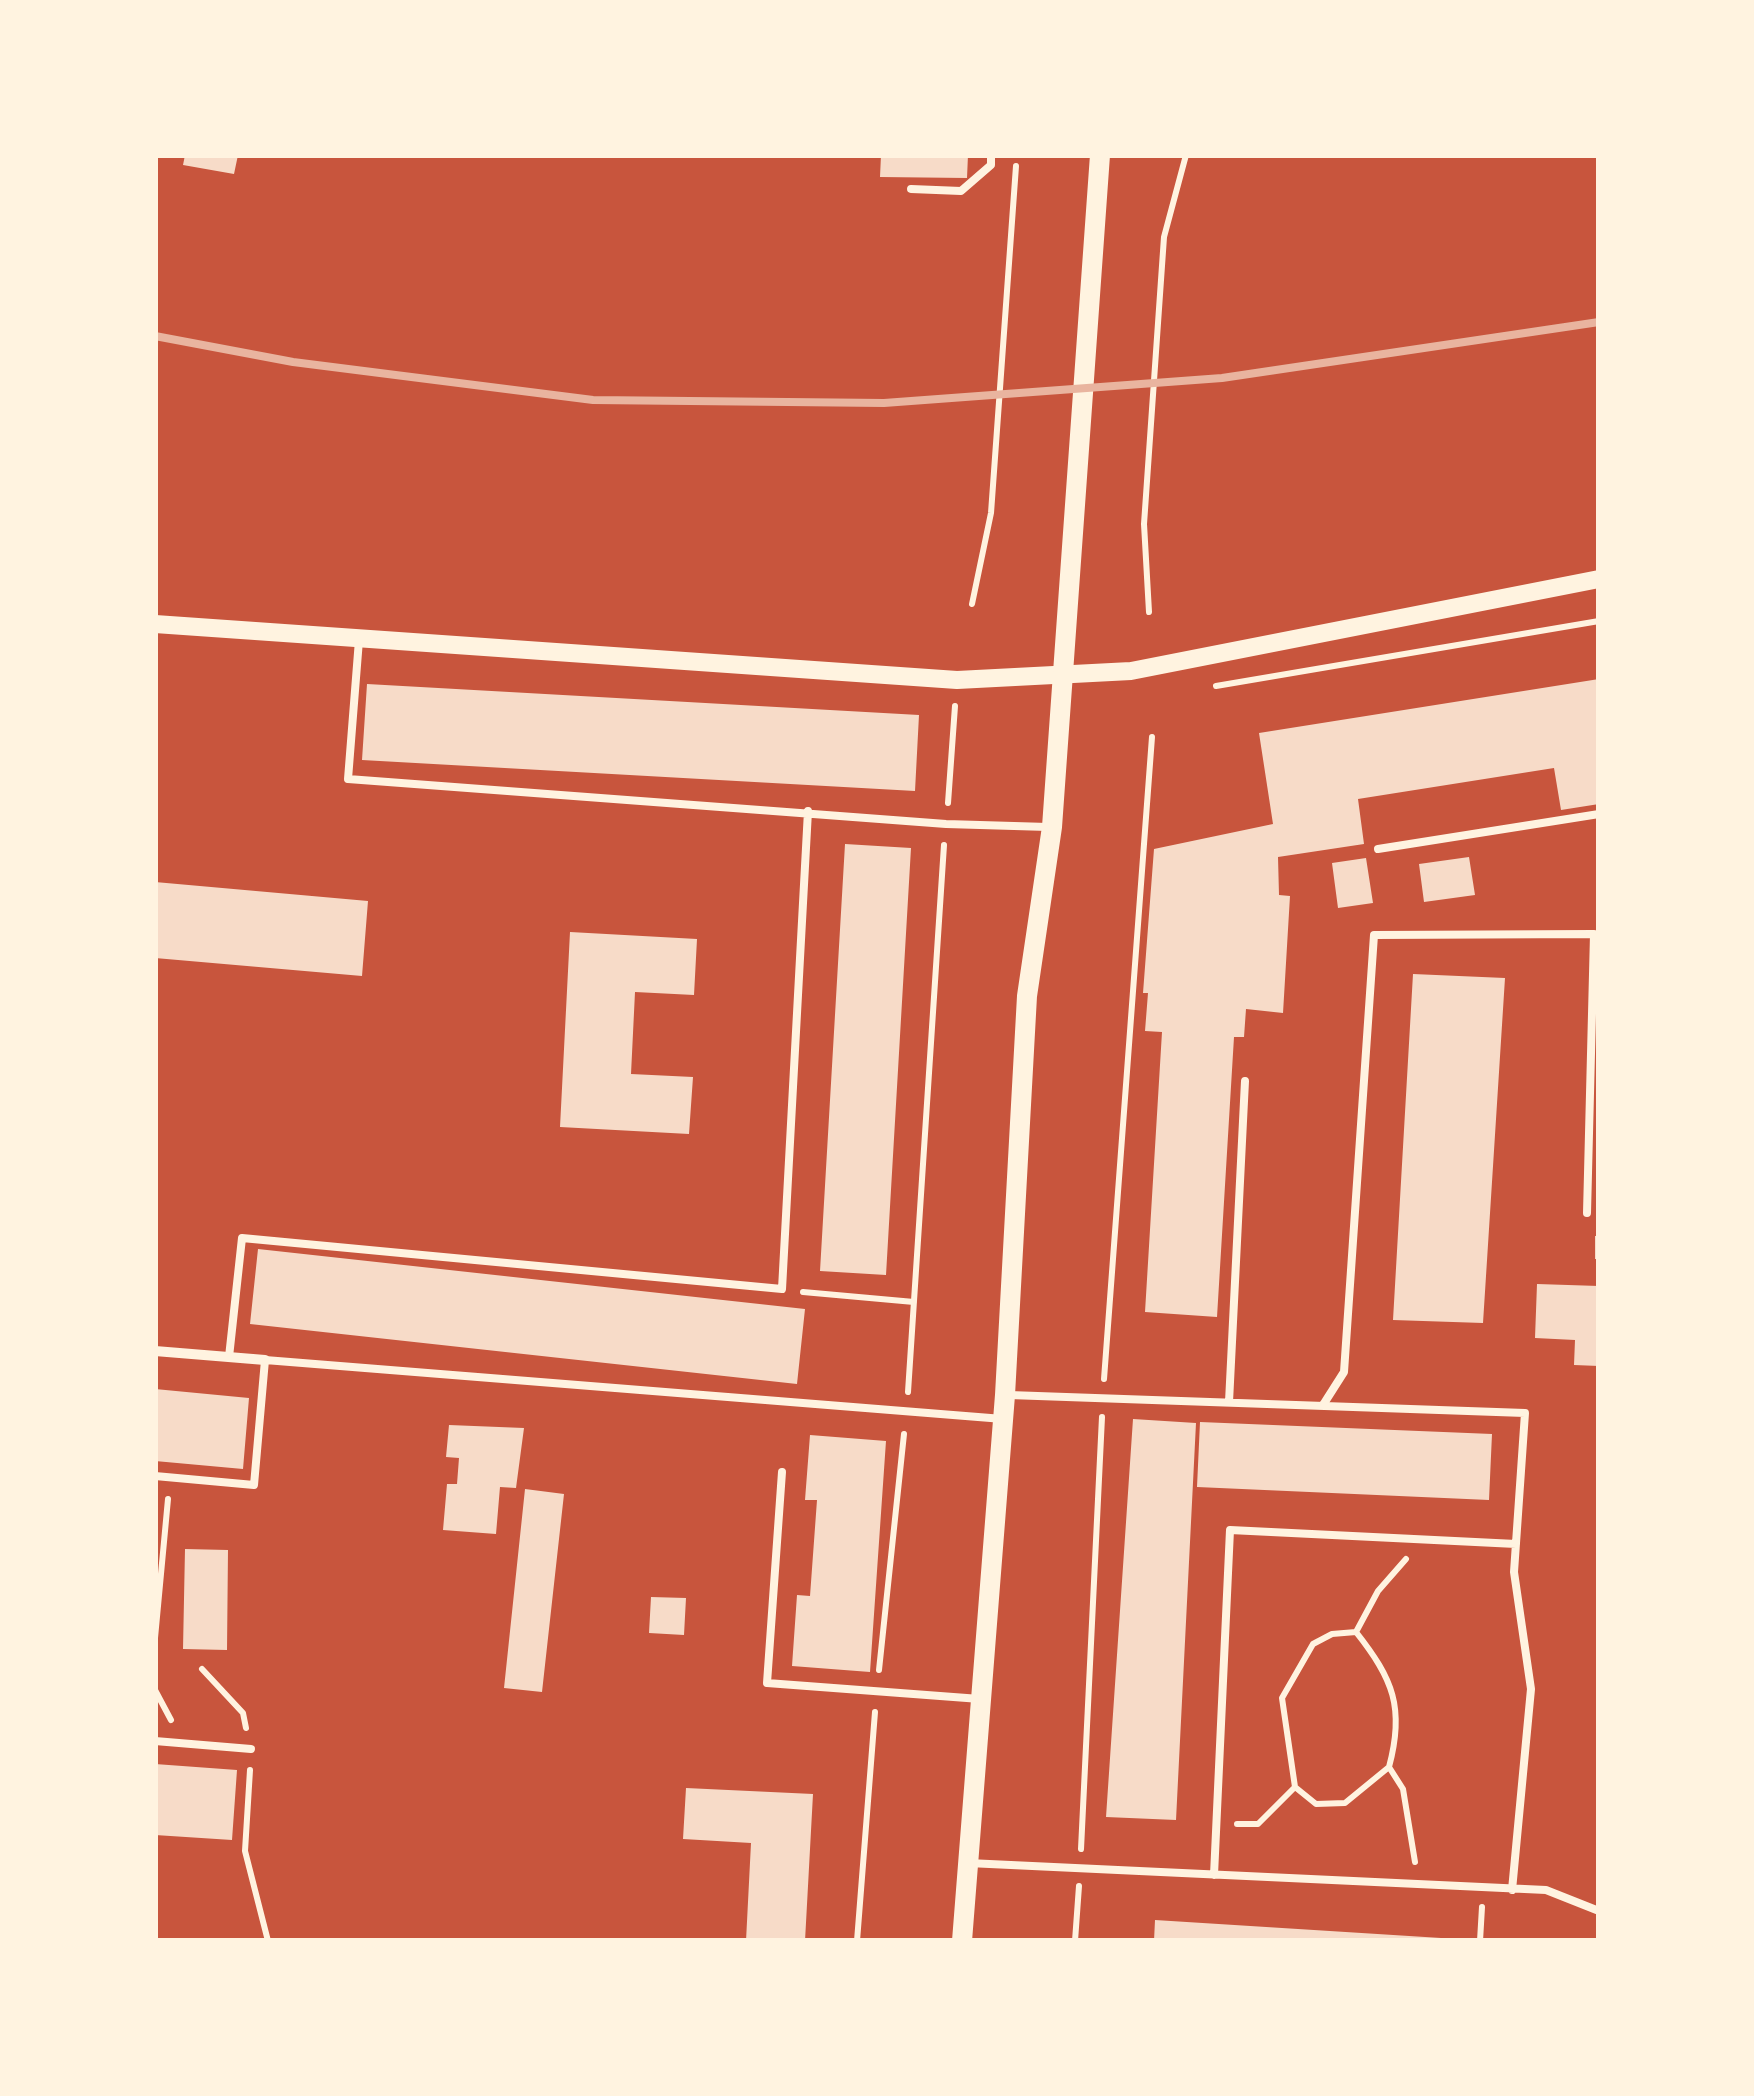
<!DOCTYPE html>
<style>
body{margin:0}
#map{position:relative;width:1754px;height:2096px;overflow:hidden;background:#c8553d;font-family:"Source Sans 3",sans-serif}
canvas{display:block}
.frame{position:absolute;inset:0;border:158px solid #fff3e0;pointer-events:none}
</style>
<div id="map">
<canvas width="1754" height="2096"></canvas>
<div class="frame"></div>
</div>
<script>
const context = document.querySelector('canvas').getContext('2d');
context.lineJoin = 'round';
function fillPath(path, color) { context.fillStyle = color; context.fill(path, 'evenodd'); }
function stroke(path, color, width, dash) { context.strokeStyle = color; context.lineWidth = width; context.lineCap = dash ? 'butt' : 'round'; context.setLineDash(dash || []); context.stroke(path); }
const building = new Path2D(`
 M 185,155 L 238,155 L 234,174 L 183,165 Z
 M 881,155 L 968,155 L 967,178 L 880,177 Z
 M 1599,679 L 1599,804 L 1561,810 L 1554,768 L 1358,799 L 1364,844 L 1278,857 L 1279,895 L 1290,896 L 1283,1013 L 1246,1009 L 1244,1037 L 1234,1037 L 1217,1317 L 1145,1312 L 1162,1032 L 1145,1031 L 1148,993 L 1143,993 L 1154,849 L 1273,824 L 1259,733 Z
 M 367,684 L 919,715 L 915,791 L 362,760 Z
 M 845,844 L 911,848 L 886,1275 L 820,1271 Z
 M 1469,857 L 1475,895 L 1424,902 L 1419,864 Z
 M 1366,858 L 1373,903 L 1338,908 L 1332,863 Z
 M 155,882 L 368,901 L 362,976 L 155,958 Z
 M 570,932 L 697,939 L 694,995 L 635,992 L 631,1074 L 693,1077 L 689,1134 L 560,1127 Z
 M 1413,974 L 1505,978 L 1483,1323 L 1393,1320 Z
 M 1595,1236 L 1599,1236 L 1599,1259 L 1595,1259 Z
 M 258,1249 L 805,1309 L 797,1384 L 250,1324 Z
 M 1537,1284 L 1599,1286 L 1599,1366 L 1574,1365 L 1575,1340 L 1535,1338 Z
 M 155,1389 L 249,1398 L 243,1469 L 155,1461 Z
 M 1133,1419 L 1196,1423 L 1176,1820 L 1106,1817 Z
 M 1200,1422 L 1492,1434 L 1489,1500 L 1197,1487 Z
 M 449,1425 L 524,1428 L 516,1488 L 500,1487 L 496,1534 L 443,1530 L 447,1484 L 457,1484 L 459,1458 L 446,1457 Z
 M 810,1435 L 886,1441 L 870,1672 L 792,1666 L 797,1595 L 810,1596 L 817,1500 L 805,1500 Z
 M 525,1489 L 564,1494 L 542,1692 L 504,1688 Z
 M 185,1549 L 228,1550 L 227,1650 L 183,1649 Z
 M 651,1597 L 686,1598 L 684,1635 L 649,1633 Z
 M 155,1764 L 237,1770 L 232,1840 L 155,1835 Z
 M 686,1788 L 813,1794 L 805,1941 L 746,1941 L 751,1843 L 683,1839 Z
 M 1155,1920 L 1441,1938 L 1441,1941 L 1154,1941 Z`);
const path = new Path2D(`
 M 972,604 L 991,513 L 1016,166
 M 1149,612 L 1144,524 L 1164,237 L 1186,155
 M 1216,686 L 1599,621
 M 948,803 L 955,706
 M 803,1292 L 914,1302
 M 1104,1379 L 1152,737
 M 908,1392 L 944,845
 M 1356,1632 L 1378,1591 L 1406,1559
 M 155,1638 L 168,1499
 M 202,1669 L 243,1713 L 246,1728
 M 879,1670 L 904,1434
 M 155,1690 L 171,1720
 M 1389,1767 L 1345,1803 L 1316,1804 L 1295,1787 L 1282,1698 L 1313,1644 L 1332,1634 L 1356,1632 C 1393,1679 1405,1708 1389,1767 L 1403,1789 L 1415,1862
 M 250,1770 L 245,1851 L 268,1941
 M 1237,1824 L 1258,1824 L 1295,1787
 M 1081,1849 L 1102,1417
 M 857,1941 L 875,1712
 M 1075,1941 L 1079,1886
 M 1480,1941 L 1482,1907`);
const service = new Path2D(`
 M 911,189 L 961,191 L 991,165 L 991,155
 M 359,640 L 348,779 L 946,824 L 1048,827
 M 1378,849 L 1599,814
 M 229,1357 L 242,1238 L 782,1289 L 808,811
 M 1009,1395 L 1525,1413 L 1514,1572 L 1531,1689 L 1512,1890
 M 1229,1402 L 1245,1081
 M 1323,1405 L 1344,1372 L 1374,935 L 1594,934 L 1587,1213
 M 782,1472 L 767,1683 L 980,1699
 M 155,1476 L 254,1485 L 265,1360 L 1003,1419
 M 155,1741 L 251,1749
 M 968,1863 L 1546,1890 L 1599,1911
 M 1214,1875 L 1230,1530 L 1516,1544`);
const minor = new Path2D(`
 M 155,1351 L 265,1360`);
const tertiary = new Path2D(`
 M 155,624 L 957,680 L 1131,671 L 1599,579`);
const secondary = new Path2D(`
 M 962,1941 L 1005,1395 L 1027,996 L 1052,827 L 1100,155`);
const rail = new Path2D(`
 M 155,336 L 293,362 L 593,400 L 884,403 L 1222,378 L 1599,322`);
fillPath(building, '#f7dbc8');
stroke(path, '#fff3e0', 6);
stroke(service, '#fff3e0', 8);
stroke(minor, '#fff3e0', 10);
stroke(tertiary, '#fff3e0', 18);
stroke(secondary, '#fff3e0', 20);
stroke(rail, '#e9b49f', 8);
</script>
